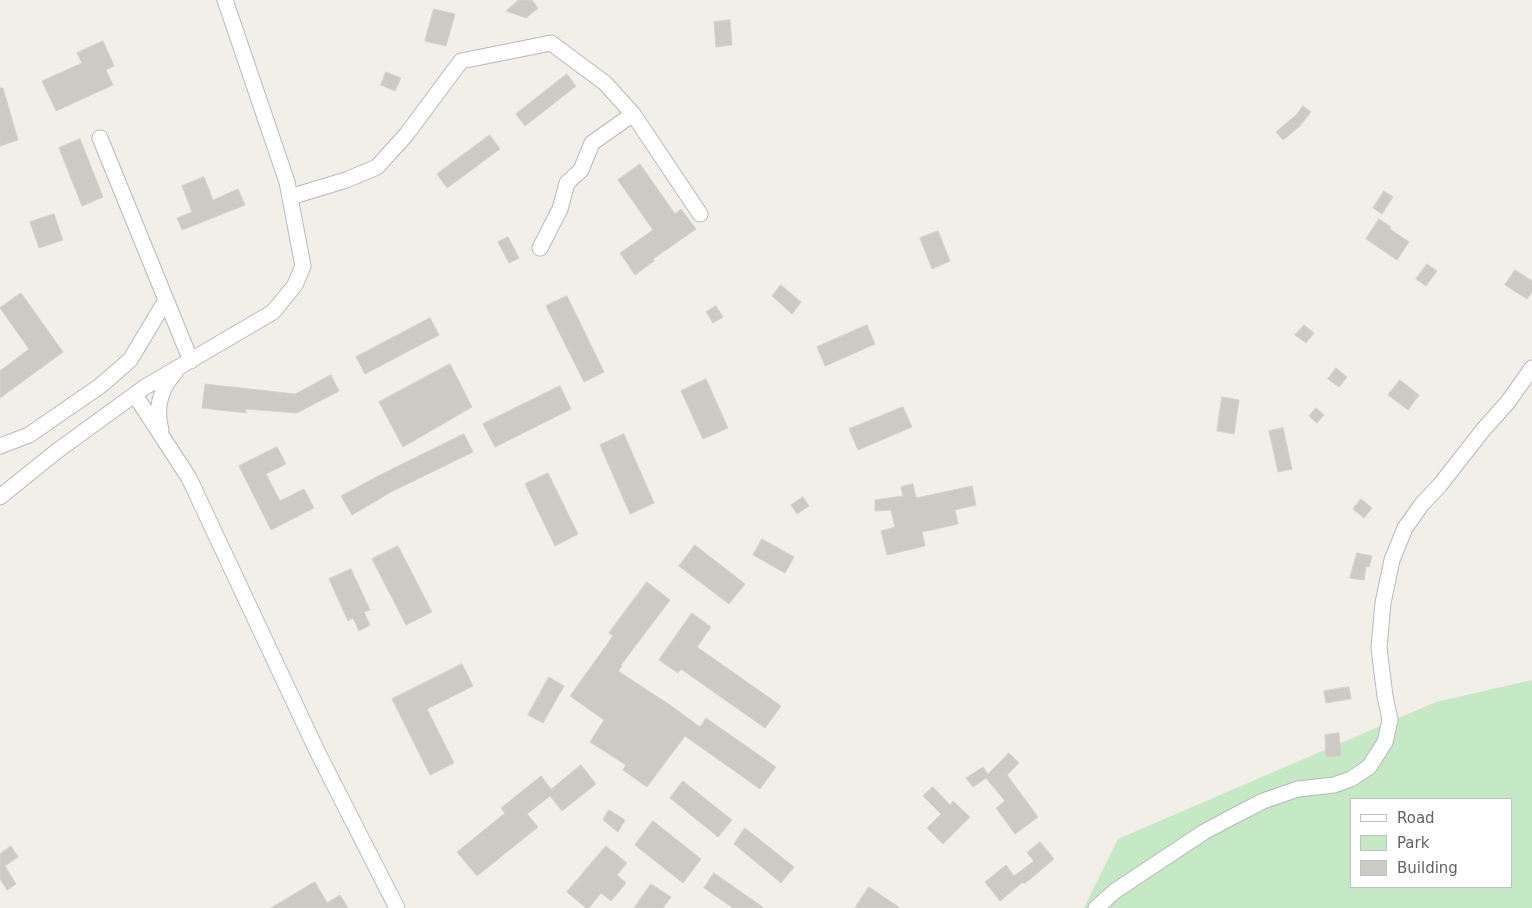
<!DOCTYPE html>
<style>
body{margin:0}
#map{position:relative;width:1532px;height:908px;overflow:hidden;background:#f1efe8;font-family:"DejaVu Sans",sans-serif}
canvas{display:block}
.legend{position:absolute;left:1350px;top:798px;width:162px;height:90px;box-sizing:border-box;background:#fff;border:1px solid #bfc1c3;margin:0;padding:6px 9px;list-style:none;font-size:15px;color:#5f6368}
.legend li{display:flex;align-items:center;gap:10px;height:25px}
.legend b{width:25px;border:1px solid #bfc1c3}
</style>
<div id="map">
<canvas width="1532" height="908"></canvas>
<ul class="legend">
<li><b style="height:6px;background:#fff"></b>Road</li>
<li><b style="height:14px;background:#c5e8c5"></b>Park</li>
<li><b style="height:14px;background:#cccac5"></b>Building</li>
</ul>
</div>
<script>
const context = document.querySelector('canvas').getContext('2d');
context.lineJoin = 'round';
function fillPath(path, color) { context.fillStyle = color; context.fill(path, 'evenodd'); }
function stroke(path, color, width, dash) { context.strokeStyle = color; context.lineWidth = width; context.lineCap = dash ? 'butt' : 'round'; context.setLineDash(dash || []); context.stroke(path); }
const green = new Path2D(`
 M 1532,680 L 1532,908 L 1084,908 L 1118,839 L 1436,702 ZM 1351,799 L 1511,799 L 1511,887 L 1351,887 Z`);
const building = new Path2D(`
 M 519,0 L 532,0 L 538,8 L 526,18 L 506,11 Z
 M 434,9 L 455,14 L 446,46 L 425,41 Z
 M 730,20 L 732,45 L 716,47 L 714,22 Z
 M 103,41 L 114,66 L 106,70 L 113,85 L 56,111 L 42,81 L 82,63 L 77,53 Z
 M 386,72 L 401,78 L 395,91 L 381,85 Z
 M 567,74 L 576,86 L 525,126 L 516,114 Z
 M 0,88 L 3,88 L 18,140 L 0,146 Z
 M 1303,106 L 1311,112 L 1299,127 L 1283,140 L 1276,132 L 1296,115 Z
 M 490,135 L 500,149 L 447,188 L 437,174 Z
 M 80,139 L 103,197 L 82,206 L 59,148 Z
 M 640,164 L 675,214 L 681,209 L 696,229 L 653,259 L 654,261 L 635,275 L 620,253 L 653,230 L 618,180 Z
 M 204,177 L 213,200 L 238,189 L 245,205 L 182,230 L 177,218 L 192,212 L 182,186 Z
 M 1384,191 L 1393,197 L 1382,214 L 1373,208 Z
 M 54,214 L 63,240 L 39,248 L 30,222 Z
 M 1379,219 L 1391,227 L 1390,229 L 1409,242 L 1397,260 L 1366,239 Z
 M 938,231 L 950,261 L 932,269 L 920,238 Z
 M 508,237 L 519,258 L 509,263 L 498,242 Z
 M 1427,264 L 1437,271 L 1426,286 L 1416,279 Z
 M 1515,270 L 1532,281 L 1532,292 L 1527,299 L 1505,285 Z
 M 781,285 L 801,302 L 792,314 L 772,296 Z
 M 21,293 L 63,352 L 0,398 L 0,371 L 29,349 L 0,308 Z
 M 567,296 L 604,372 L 584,382 L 546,306 Z
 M 716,306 L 723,317 L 713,323 L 706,312 Z
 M 430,318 L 439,335 L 365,374 L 356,357 Z
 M 867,325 L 875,344 L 825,366 L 817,347 Z
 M 1304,325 L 1314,333 L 1306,343 L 1295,335 Z
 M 450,364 L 472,407 L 403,447 L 379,402 Z
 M 1336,368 L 1347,377 L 1339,387 L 1328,379 Z
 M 331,375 L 339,391 L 297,413 L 246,409 L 246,413 L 202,408 L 205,384 L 295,394 Z
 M 706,379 L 728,428 L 703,439 L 681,391 Z
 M 1400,380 L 1419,395 L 1408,410 L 1388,395 Z
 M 560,386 L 571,409 L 495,447 L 483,424 Z
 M 1222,397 L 1239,400 L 1234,434 L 1217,431 Z
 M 903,407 L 912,427 L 858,450 L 849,429 Z
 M 1316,408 L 1324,415 L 1317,423 L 1309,416 Z
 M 1283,428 L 1292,469 L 1278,472 L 1269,431 Z
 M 464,434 L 473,452 L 391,492 L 352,515 L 341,496 L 382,474 Z
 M 624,434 L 654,503 L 630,514 L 600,445 Z
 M 277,447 L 286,464 L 266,474 L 280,501 L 304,489 L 314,508 L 271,530 L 239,466 Z
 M 548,473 L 578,534 L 555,546 L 525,484 Z
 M 913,484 L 916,498 L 972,486 L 976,505 L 955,510 L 958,524 L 922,532 L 925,546 L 887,555 L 881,531 L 895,527 L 891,510 L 875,511 L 875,500 L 903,496 L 901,487 Z
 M 803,497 L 809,506 L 797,514 L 791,505 Z
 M 1361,499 L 1372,508 L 1364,518 L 1353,509 Z
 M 762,539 L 794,557 L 785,573 L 753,555 Z
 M 695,545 L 745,584 L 729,604 L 679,566 Z
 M 398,546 L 432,612 L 406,625 L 372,559 Z
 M 1357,553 L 1372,556 L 1369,567 L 1366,566 L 1364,580 L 1350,578 Z
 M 351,569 L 370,610 L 364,612 L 370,625 L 359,631 L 353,618 L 348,621 L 329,579 Z
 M 647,582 L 670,600 L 621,665 L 622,666 L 618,671 L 670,705 L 700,727 L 706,718 L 776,767 L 760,789 L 685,736 L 647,787 L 623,770 L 626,765 L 590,742 L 604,720 L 570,696 L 613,636 L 609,633 Z
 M 692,613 L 711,627 L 697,647 L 781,706 L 765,728 L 681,669 L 678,673 L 659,660 Z
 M 462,664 L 473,686 L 427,709 L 454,763 L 430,775 L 392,699 Z
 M 549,677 L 564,686 L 543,723 L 528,715 Z
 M 1349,687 L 1351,699 L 1326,703 L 1324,691 Z
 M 1339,733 L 1341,756 L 1326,757 L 1325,735 Z
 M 1009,753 L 1019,763 L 1007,775 L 1038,817 L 1015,834 L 996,808 L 1005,801 L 986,778 L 973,787 L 966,778 L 983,767 L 988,774 Z
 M 581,765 L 596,784 L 562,811 L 550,796 L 527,814 L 538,827 L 477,876 L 457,852 L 505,813 L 501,808 L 541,776 L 551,789 Z
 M 683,781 L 732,820 L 718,837 L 670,798 Z
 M 933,787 L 950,805 L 953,801 L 970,817 L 943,844 L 927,828 L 941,814 L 923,796 Z
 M 609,810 L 625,820 L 618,832 L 603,820 Z
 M 653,821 L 701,859 L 683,883 L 635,845 Z
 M 745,828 L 794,867 L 781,883 L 734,844 Z
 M 1040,842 L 1054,859 L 1034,876 L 1024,884 L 1023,882 L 1000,901 L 985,882 L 1006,865 L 1014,876 L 1034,861 L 1027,853 Z
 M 11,846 L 18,857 L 5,866 L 16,884 L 7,890 L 0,879 L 0,854 Z
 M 606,846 L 627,863 L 617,875 L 626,883 L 611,901 L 601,893 L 589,908 L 586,908 L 567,892 Z
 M 714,873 L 764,908 L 733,908 L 704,888 Z
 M 315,882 L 327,903 L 340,895 L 348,908 L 271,908 Z
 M 651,884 L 671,897 L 663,908 L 634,908 Z
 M 869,887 L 900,908 L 855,908 Z`);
const street = new Path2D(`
 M 100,138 L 191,361
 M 290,197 L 346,180 L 377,167 L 406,135 L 461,61 L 551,43 L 605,83 L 633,114 L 700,214
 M 540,248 L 560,209 L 567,183 L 581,170 L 592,143 L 633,114
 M 135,395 L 189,478 L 317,751 L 397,908
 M 161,430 C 155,410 160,388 175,373
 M 0,446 L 29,435 L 100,386 L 130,360 L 166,300
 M 0,497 L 57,451 L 145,387 L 273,312 L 295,285 L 303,266 L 287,182 L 225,0
 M 1096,908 L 1115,891 L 1204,832 L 1232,817 L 1263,801 L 1298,789 L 1334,785 L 1351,779 L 1369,767 L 1385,742 L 1390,720 L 1385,696 L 1379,648 L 1383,603 L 1392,560 L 1405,528 L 1422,504 L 1440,485 L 1483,430 L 1508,402 L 1532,368`);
fillPath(green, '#c5e8c5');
fillPath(building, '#cccac5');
stroke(building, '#d6d1c6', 1);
stroke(street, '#b5b8bc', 17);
stroke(street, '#fff', 15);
</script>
